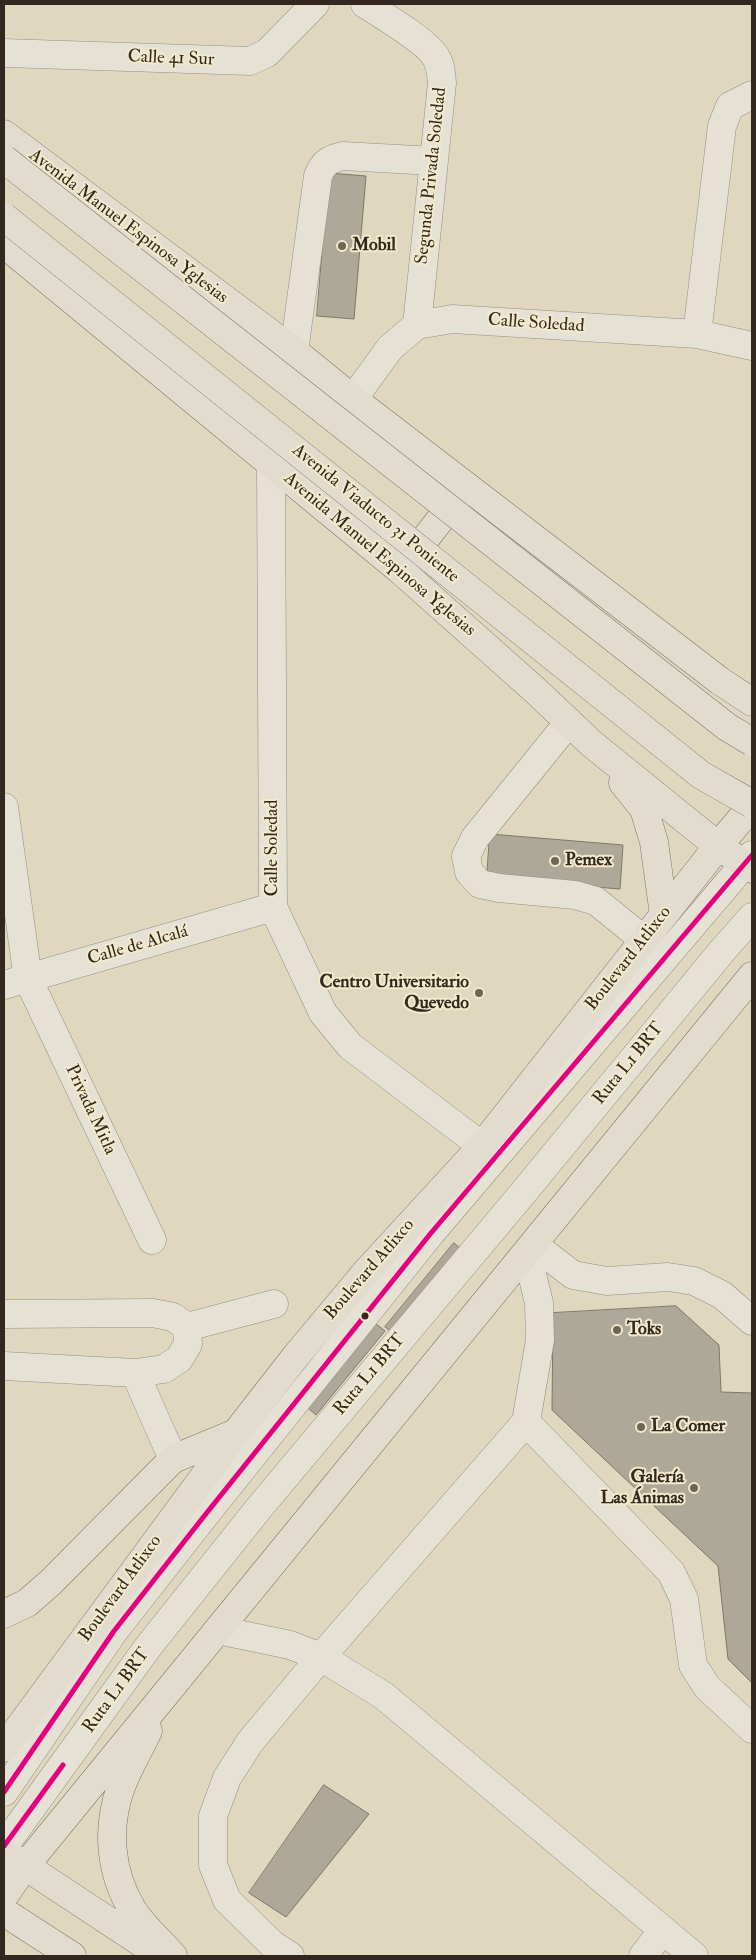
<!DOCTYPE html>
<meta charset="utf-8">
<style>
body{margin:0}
#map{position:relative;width:756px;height:1960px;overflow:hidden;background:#dfd7be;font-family:"IM FELL Double Pica",serif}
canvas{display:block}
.frame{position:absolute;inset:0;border:5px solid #322820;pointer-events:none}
</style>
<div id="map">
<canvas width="756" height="1960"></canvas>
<div class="frame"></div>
</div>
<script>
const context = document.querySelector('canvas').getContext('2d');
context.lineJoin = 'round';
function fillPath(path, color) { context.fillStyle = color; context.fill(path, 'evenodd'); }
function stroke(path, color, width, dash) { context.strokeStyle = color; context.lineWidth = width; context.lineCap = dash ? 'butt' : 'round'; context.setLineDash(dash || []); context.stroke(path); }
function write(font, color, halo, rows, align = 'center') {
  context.font = font + ' "IM FELL Double Pica",serif'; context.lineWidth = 4; context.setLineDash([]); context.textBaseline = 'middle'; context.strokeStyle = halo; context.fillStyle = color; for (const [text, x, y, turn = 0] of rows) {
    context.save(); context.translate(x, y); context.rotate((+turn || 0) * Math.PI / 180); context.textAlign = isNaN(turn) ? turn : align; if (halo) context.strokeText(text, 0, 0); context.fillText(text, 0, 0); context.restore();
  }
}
const building = new Path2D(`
 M 329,173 L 366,176 L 354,319 L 317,316 Z
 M 490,834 L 623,845 L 620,889 L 487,878 Z
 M 454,1243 L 468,1255 L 399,1338 L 385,1327 Z
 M 676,1306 L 719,1345 L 721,1392 L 752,1393 L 752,1683 L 728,1659 L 718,1566 L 552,1410 L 553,1313 Z
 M 371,1320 L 385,1331 L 316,1415 L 302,1403 Z
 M 324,1785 L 369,1814 L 286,1917 L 249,1893 Z`);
const minor = new Path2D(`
 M 365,4 C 382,15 426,41 435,56 C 441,64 441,73 442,83 L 417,325
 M 4,53 L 250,61 L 267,53 L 315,4
 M 697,334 L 722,126 L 730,106 L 752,95
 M 294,351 L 318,176 C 323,163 329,159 343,156 L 434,161
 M 353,399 L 390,348 L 417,325 L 452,319 L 697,334 L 752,346
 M 271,464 L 273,907 L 323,1013 L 350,1046 L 482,1146
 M 569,722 L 475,838 L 466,856 L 469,872 L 480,884 L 499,888 L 575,895 L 596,901 L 644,940
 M 4,807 L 28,979 L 152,1240
 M 4,985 L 273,907
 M 534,1245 L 573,1275 L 607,1281 L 668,1277 L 694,1281 L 722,1295 L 752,1321
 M 527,1253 L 539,1303 L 540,1340 L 526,1422 L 671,1572 L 684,1599 L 693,1665 L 707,1687 L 752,1729
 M 4,1314 L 153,1313 L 173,1317 L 187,1327
 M 187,1327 L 274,1304
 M 4,1366 L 135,1373 L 164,1369 L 179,1359 L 188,1344 L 187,1327
 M 135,1373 L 173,1459
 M 218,1630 L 290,1645 L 321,1657 L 384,1696 L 694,1956
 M 4,1792 L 114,1631 L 205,1515 L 431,1233 L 752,855
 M 4,1846 L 148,1647 L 259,1508 L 523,1193 L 722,951 L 752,917
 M 290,1956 L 273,1945 L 227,1900 L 213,1865 L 213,1816 L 227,1778 L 250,1742 L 321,1657 L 526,1422
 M 643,1956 L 663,1930`);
const major = new Path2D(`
 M 4,134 L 294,351 L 353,399 L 720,681 L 752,702
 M 4,244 L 400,570 L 536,691 L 592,744 L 718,846 L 752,869
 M 404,566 L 464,489
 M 623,783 L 644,809 L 654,842 L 664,915
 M 4,1614 L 27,1603 L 51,1582 L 173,1459 L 236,1433
 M 148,1731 C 139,1750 128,1768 121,1787 C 106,1828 110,1872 132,1909 C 142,1926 160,1941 173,1956
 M 4,1748 L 236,1433 L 296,1356 L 367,1271 L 482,1146 L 718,846 L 752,806
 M 4,1852 L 157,1953
 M 4,1896 L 25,1866 L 752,976
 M 4,1912 L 72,1956`);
const majorBridge = new Path2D(`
 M 4,159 L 727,727 L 752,742
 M 4,217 L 701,775 L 752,804`);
const bus1 = new Path2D(`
 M 4,1792 L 114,1631 L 205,1515 L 431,1233 L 752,855
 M 4,1846 L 63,1765`);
const markers = [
 [342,246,5,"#6f6557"],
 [555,861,5,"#6f6557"],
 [479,993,5,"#6f6557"],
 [365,1316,4.5,"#322820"],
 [617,1330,5,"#6f6557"],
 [641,1427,5,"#6f6557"],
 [694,1488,5,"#6f6557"]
];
const streetNames = [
 ["Calle 41 Sur",171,59,2],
 ["Segunda Privada Soledad",432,176,-84],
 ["Avenida Manuel Espinosa Yglesias",128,227,37],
 ["Calle Soledad",536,324,4],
 ["Avenida Viaducto 31 Poniente",375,514,39],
 ["Avenida Manuel Espinosa Yglesias",379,555,40],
 ["Calle Soledad",273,848,-90],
 ["Calle de Alcalá",138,946,-16],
 ["Boulevard Atlixco",629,959,-52],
 ["Ruta L1 BRT",629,1064,-51],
 ["Privada Mitla",90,1110,65],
 ["Boulevard Atlixco",370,1270,-49],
 ["Ruta L1 BRT",370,1375,-50],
 ["Boulevard Atlixco",121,1589,-54],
 ["Ruta L1 BRT",117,1691,-54]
];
const poiNames = [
 ["Mobil",352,246],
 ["Pemex",565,861],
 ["Centro Universitario",469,983,"right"],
 ["Quevedo",469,1004,"right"],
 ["Toks",627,1330],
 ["La Comer",651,1427],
 ["Galería",684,1478,"right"],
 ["Las Ánimas",684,1499,"right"]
];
fillPath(building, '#aea898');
stroke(building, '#7d776a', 1);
stroke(minor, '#948e80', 29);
stroke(major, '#7d776a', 29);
stroke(minor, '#e5e1d5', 28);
stroke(major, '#e1dccd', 28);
stroke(majorBridge, '#7d776a', 29, []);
stroke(majorBridge, '#e1dccd', 28);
stroke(bus1, '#e5007d', 5);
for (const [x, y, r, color] of markers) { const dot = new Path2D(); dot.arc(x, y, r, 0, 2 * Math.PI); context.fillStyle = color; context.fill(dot); stroke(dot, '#f3eacc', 2); }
write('18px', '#322820', '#f3eacc', streetNames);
write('bold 18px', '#322820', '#f3eacc', poiNames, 'left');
</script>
